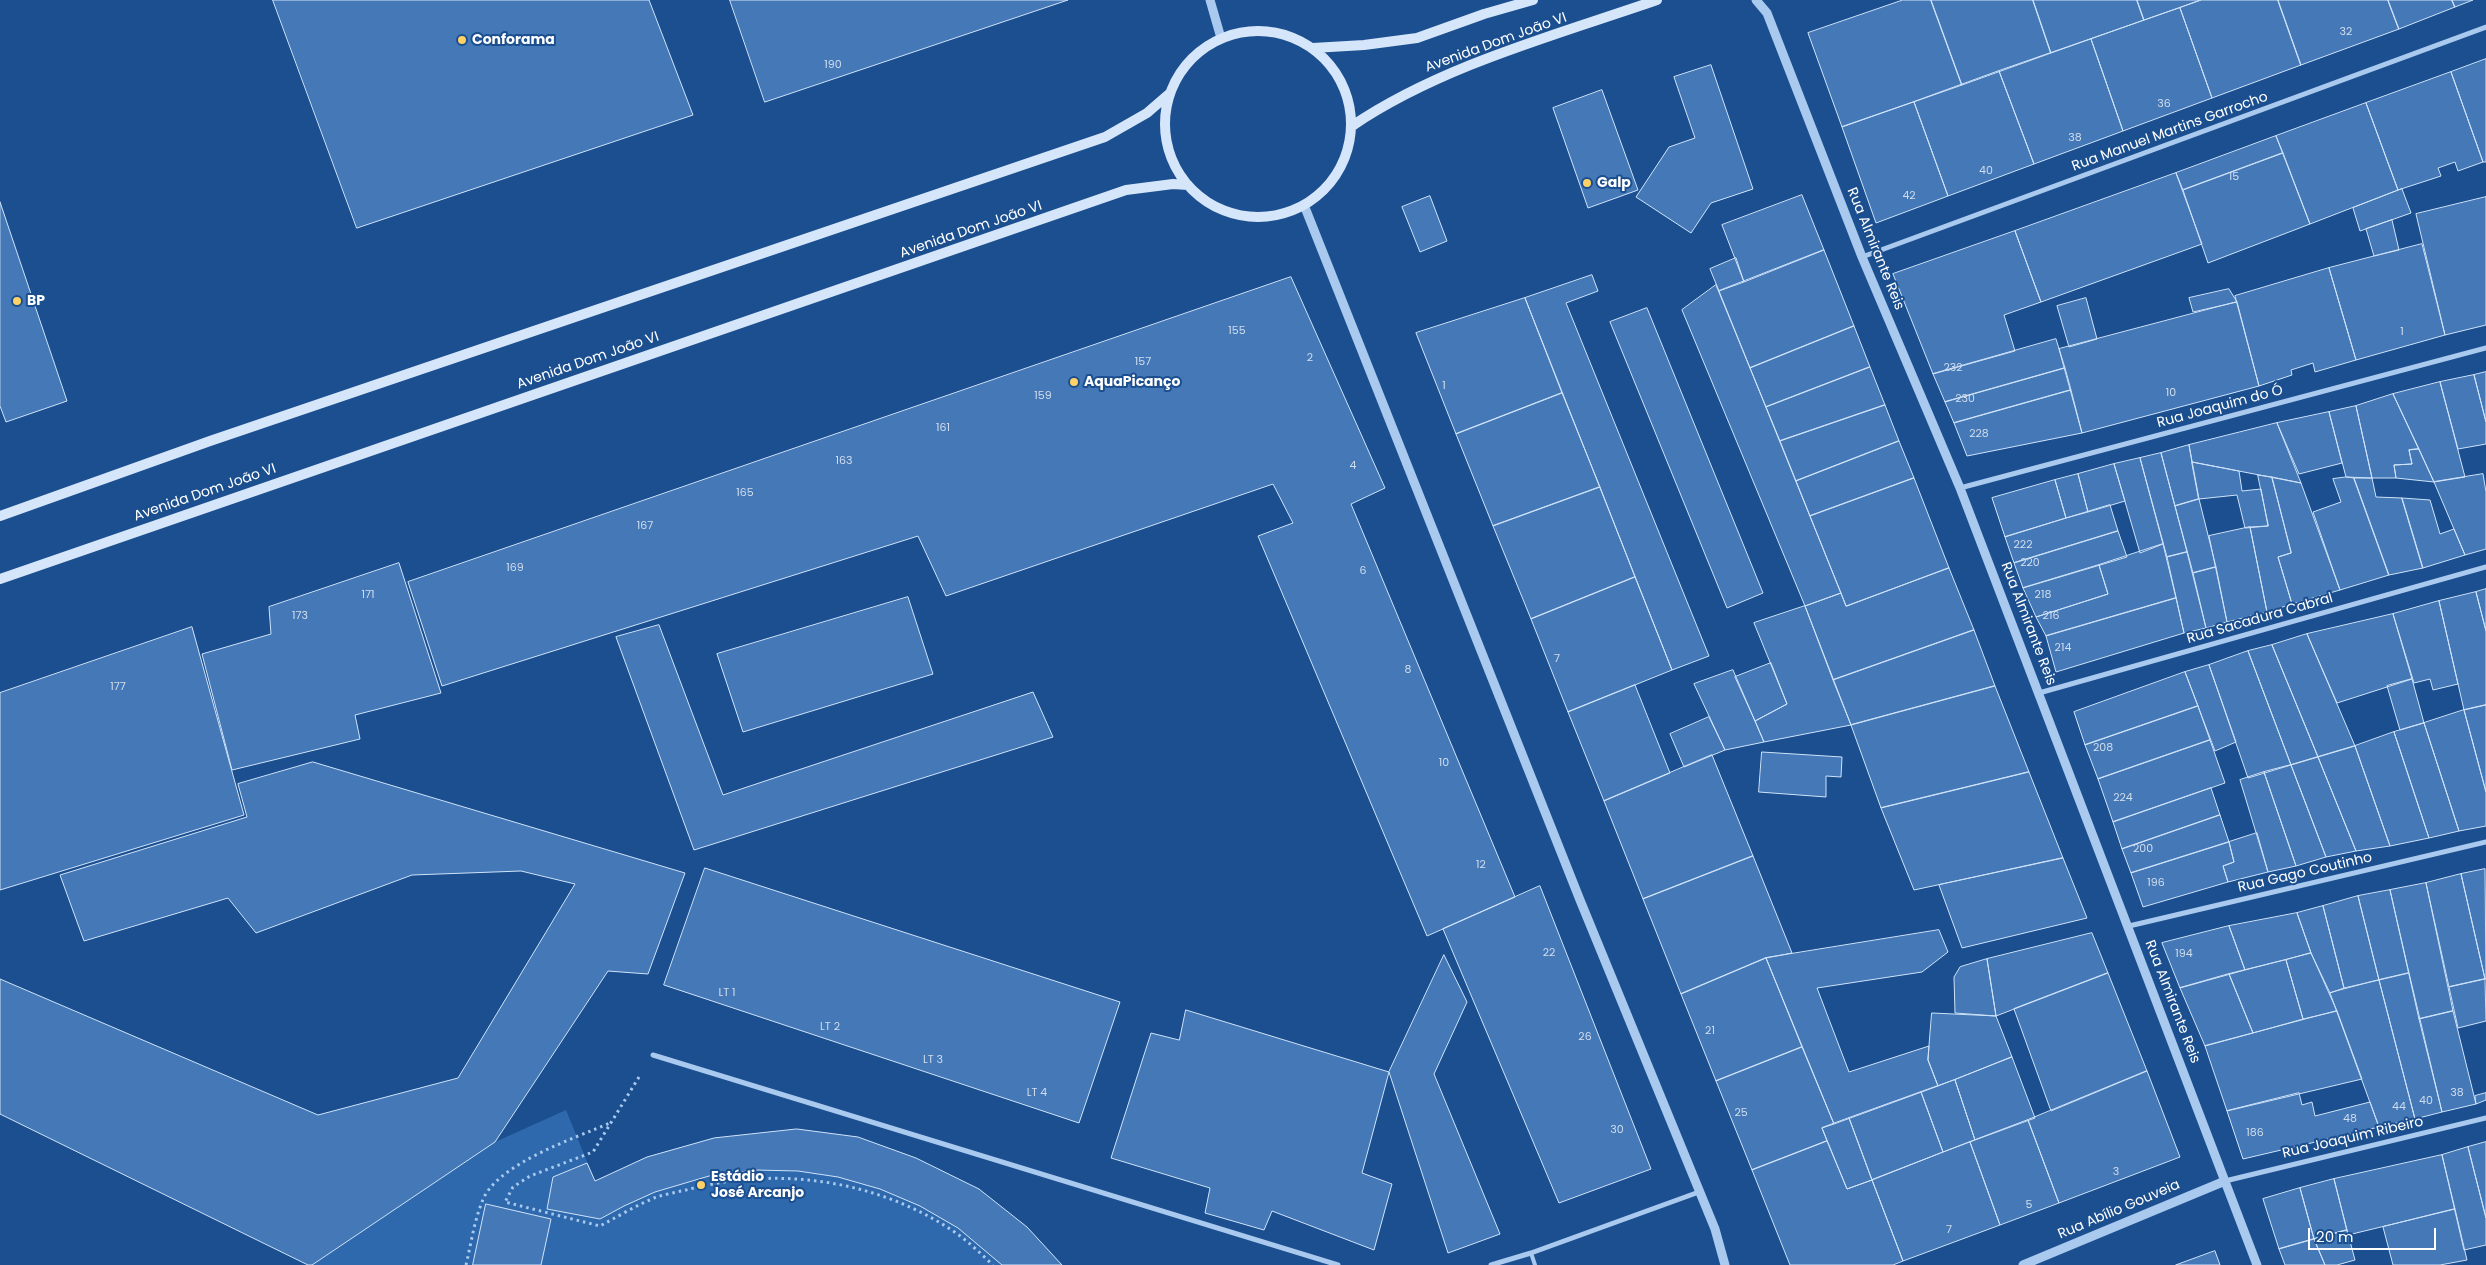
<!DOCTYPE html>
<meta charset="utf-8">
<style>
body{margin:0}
#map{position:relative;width:2486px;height:1265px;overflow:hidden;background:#1b4f8f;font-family:Poppins,sans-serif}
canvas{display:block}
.scale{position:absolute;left:2308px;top:1228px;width:128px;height:22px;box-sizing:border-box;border:2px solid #fff;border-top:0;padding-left:6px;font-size:15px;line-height:18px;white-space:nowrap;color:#fff;-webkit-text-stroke:4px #1b4f8f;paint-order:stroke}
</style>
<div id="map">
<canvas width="2486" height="1265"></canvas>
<div class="scale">20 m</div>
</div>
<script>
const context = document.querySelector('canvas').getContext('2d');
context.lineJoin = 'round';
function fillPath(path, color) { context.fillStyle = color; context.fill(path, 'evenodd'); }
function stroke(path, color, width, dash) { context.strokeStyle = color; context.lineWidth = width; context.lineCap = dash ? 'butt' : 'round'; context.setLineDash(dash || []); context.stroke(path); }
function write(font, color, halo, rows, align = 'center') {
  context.font = font + ' Poppins,sans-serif'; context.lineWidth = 4; context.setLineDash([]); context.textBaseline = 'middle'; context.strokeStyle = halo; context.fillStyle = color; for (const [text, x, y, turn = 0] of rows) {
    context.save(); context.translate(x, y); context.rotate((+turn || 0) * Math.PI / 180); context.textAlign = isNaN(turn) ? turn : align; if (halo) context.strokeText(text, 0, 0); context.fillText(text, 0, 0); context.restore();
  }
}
const green = new Path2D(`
 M 566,1110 L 595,1181 L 647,1157 L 714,1138 L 797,1129 L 858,1137 L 916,1158 L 979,1189 L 1027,1227 L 1062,1265 L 312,1265 L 495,1142 Z`);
const building = new Path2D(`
 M 273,0 L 649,0 L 693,115 L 357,228 Z
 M 730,0 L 1068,0 L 765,102 Z
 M 1903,0 L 1931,0 L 1962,85 L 1842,127 L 1808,33 Z
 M 1931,0 L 2033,0 L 2051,53 L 1962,85 Z
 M 2033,0 L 2137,0 L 2144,20 L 2051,53 Z
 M 2137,0 L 2201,0 L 2144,20 Z
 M 2201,0 L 2278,0 L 2301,65 L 2212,98 L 2180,8 Z
 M 2278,0 L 2388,0 L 2399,29 L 2301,65 Z
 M 2388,0 L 2452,0 L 2455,7 L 2399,29 Z
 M 2452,0 L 2473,0 L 2455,7 Z
 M 2180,8 L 2212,98 L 2123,131 L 2091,39 Z
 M 2091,39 L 2123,131 L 2034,164 L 1999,71 Z
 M 2486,59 L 2486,162 L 2483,162 L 2451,72 Z
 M 1711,65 L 1753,189 L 1711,203 L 1691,233 L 1636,197 L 1669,147 L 1695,138 L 1674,77 Z
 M 1999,71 L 2034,164 L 1948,196 L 1914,102 Z
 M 2451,72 L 2483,162 L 2458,171 L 2455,162 L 2438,168 L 2441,176 L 2398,190 L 2366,103 Z
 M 1602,90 L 1638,190 L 1588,208 L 1553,108 Z
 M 1914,102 L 1948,196 L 1876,223 L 1842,127 Z
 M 2366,103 L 2398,190 L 2310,224 L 2276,136 Z
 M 2276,136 L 2283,153 L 2183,190 L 2176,173 Z
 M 2283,153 L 2310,224 L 2208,263 L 2183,190 Z
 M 2176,173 L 2202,244 L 2041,302 L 2015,231 Z
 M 2402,189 L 2411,213 L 2360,231 L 2353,208 Z
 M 1802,195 L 1824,250 L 1744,282 L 1722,225 Z
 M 1430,196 L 1447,241 L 1420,252 L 1402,207 Z
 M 2486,197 L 2486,325 L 2445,335 L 2416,214 Z
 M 0,202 L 67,401 L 6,422 L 0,406 Z
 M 2392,220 L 2399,250 L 2374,256 L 2366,229 Z
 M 2015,231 L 2041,302 L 2004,315 L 2015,351 L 1933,374 L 1893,274 Z
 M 2422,244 L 2445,335 L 2356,360 L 2329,268 Z
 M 1824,250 L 1854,326 L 1750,368 L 1719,291 Z
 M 1736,258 L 1744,282 L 1719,291 L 1710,269 Z
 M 2329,268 L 2356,360 L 2315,372 L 2313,363 L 2291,370 L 2292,375 L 2259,386 L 2235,296 Z
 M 1592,275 L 1598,291 L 1566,303 L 1709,656 L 1672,670 L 1525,298 Z
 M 1291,277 L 1385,488 L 1351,504 L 1515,897 L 1427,936 L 1258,536 L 1293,523 L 1273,484 L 946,596 L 918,536 L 442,686 L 408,582 Z
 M 1716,285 L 1750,368 L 1841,593 L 1805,606 L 1682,310 Z
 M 2229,289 L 2237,302 L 2193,312 L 2189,298 Z
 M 1525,298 L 1562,393 L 1456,434 L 1416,333 Z
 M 2086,298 L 2097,339 L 2069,347 L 2057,306 Z
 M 2237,302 L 2259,386 L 2082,433 L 2059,349 Z
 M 1647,308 L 1763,593 L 1727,608 L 1610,322 Z
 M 1854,326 L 1870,367 L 1766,407 L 1750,368 Z
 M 2056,339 L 2065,368 L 1945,402 L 1933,374 Z
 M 1870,367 L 1885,405 L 1780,441 L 1766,407 Z
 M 2065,368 L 2071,390 L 1954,423 L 1945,402 Z
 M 2486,372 L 2486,422 L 2474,375 Z
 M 2474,375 L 2486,422 L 2486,444 L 2458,449 L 2440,382 Z
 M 2440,382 L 2465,477 L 2434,482 L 2393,394 Z
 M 2071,390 L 2082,433 L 1967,456 L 1954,423 Z
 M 1562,393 L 1600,487 L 1493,526 L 1456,434 Z
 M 2393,394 L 2419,449 L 2409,450 L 2412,464 L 2394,465 L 2396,478 L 2372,478 L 2356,406 Z
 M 1885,405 L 1899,441 L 1796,481 L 1780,441 Z
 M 2356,406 L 2372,478 L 2346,477 L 2329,412 Z
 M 2329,412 L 2342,463 L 2299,474 L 2277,423 Z
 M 2277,423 L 2301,483 L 2192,462 L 2189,445 Z
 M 1899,441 L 1914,478 L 1810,516 L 1796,481 Z
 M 2189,445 L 2199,499 L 2175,506 L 2161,453 Z
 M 2419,449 L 2434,482 L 2396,478 L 2394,465 L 2412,464 L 2409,450 Z
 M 2161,453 L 2187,552 L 2167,557 L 2140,458 Z
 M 2140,458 L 2163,544 L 2140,553 L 2114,464 Z
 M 2192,462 L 2239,471 L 2242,491 L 2261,489 L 2268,526 L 2245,528 L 2237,495 L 2199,499 Z
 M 2114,464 L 2125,501 L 2088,512 L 2078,474 Z
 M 2078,474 L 2088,512 L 2066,518 L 2055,480 Z
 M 2483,474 L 2486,492 L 2486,549 L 2465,555 L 2434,482 Z
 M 2258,475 L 2272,477 L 2291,553 L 2278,557 L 2292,604 L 2267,612 L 2250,527 L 2268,526 Z
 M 2272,477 L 2301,483 L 2340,590 L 2292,604 L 2278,557 L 2291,553 Z
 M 2346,477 L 2354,478 L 2389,575 L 2340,590 L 2313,512 L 2341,502 L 2333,479 Z
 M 1914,478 L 1949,568 L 1846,606 L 1810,516 Z
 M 2354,478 L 2372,478 L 2376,497 L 2402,498 L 2423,568 L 2389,575 Z
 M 2055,480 L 2066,518 L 2005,537 L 1992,498 Z
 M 1600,487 L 1635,577 L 1531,619 L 1493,526 Z
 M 2402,498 L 2430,500 L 2440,534 L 2454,529 L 2465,555 L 2423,568 Z
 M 2199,499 L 2216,567 L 2193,573 L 2175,506 Z
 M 2110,505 L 2118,531 L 2014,563 L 2005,537 Z
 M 2250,527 L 2267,612 L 2227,622 L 2209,536 Z
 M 2118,531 L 2127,557 L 2023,588 L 2014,563 Z
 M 2163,544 L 2176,598 L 2046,636 L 2036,617 L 2108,594 L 2099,565 Z
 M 2187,552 L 2206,628 L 2184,633 L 2167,557 Z
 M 399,563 L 441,693 L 355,715 L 360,739 L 232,770 L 202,654 L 271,634 L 269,607 Z
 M 2099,565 L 2108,594 L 2036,617 L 2023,588 Z
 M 2216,567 L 2227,622 L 2206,628 L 2193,573 Z
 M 1949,568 L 1974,630 L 1833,680 L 1805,606 L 1841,593 L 1846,606 Z
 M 1635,577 L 1672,670 L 1568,712 L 1531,619 Z
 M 2486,589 L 2486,631 L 2476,592 Z
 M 2476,592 L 2486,631 L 2486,705 L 2464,710 L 2439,601 Z
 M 908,597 L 933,674 L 743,732 L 717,654 Z
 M 2176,598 L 2184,633 L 2056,672 L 2046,636 Z
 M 2439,601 L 2458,684 L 2433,690 L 2430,679 L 2414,683 L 2393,614 Z
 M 1805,606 L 1851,725 L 1764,742 L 1755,721 L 1787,704 L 1754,623 Z
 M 2393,614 L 2412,679 L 2337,703 L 2307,634 Z
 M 659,625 L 723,795 L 1033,692 L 1053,737 L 694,850 L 616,637 Z
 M 192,627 L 244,815 L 0,890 L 0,693 Z
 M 1974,630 L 1995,686 L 1851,725 L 1833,680 Z
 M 2307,634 L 2355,746 L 2318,757 L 2272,645 Z
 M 2272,645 L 2318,757 L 2291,765 L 2248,651 Z
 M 2248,651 L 2291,765 L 2248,778 L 2209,665 Z
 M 1771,663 L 1787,704 L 1755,721 L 1735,677 Z
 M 2209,665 L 2236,742 L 2215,751 L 2185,672 Z
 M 1733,670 L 1764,742 L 1725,750 L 1694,684 Z
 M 2185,672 L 2198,706 L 2085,745 L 2074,712 Z
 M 2412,679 L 2424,723 L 2400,730 L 2387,686 Z
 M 1635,685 L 1670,773 L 1604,801 L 1568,712 Z
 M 1995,686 L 2029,772 L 1881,808 L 1851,725 Z
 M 2486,705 L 2486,792 L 2464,710 Z
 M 2198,706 L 2210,740 L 2098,779 L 2085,745 Z
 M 2464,710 L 2486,792 L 2486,826 L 2459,831 L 2424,723 Z
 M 1709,717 L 1725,750 L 1684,767 L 1670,734 Z
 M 2424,723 L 2459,831 L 2429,838 L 2394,732 Z
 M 2394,732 L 2429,838 L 2390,846 L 2355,746 Z
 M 2210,740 L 2225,783 L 2113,822 L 2098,779 Z
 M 2355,746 L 2390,846 L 2356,851 L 2318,757 Z
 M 1762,752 L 1842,757 L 1841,777 L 1826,776 L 1826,797 L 1759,792 Z
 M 1712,755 L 1753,856 L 1643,899 L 1604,801 Z
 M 2318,757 L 2356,851 L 2326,857 L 2291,765 Z
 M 313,762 L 685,873 L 648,974 L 608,971 L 495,1142 L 312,1265 L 308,1265 L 0,1114 L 0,979 L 318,1115 L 458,1078 L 575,884 L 521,871 L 412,875 L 256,933 L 228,898 L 84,941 L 60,875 L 247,817 L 238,784 Z
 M 2291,765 L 2326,857 L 2296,866 L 2264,772 Z
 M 2029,772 L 2063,858 L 1914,890 L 1881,808 Z
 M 2264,772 L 2296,866 L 2268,872 L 2240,780 Z
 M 2211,788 L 2220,815 L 2122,849 L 2113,822 Z
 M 2220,815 L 2229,842 L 2131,873 L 2122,849 Z
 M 2257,833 L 2268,872 L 2228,882 L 2223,866 L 2234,862 L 2229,842 Z
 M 2229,842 L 2234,862 L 2223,866 L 2228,882 L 2143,907 L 2131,873 Z
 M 1753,856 L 1792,953 L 1766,958 L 1681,994 L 1643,899 Z
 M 2063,858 L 2087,918 L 1962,948 L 1939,885 Z
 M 705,868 L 1120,1002 L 1079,1123 L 664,985 Z
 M 2485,869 L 2486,979 L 2485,979 L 2461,874 Z
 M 2461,874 L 2485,979 L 2449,987 L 2426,883 Z
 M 2426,883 L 2453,1011 L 2419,1019 L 2390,890 Z
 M 1540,886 L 1651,1169 L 1559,1203 L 1443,929 Z
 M 2390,890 L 2409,973 L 2379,980 L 2358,896 Z
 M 2358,896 L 2379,980 L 2344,988 L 2323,906 Z
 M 2323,906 L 2344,988 L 2330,993 L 2311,953 L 2297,913 Z
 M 2297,913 L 2311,953 L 2245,970 L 2229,926 Z
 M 2229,926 L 2245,970 L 2180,988 L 2162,943 Z
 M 1939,930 L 1948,952 L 1922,972 L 1817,988 L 1849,1072 L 1929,1046 L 1928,1060 L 1938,1086 L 1834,1124 L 1766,958 Z
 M 2092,933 L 2108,973 L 1996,1016 L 1987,959 Z
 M 2311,953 L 2337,1011 L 2303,1019 L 2286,960 Z
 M 1444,955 L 1467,1002 L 1434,1074 L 1500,1234 L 1448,1253 L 1389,1072 Z
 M 1766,958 L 1802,1047 L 1716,1081 L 1681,994 Z
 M 1987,959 L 1996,1016 L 1955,1013 L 1954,977 L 1960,967 Z
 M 2286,960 L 2303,1019 L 2253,1033 L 2229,974 Z
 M 2108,973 L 2147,1071 L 2051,1111 L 2014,1009 Z
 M 2409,973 L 2442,1112 L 2415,1119 L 2379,980 Z
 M 2229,974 L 2253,1033 L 2205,1046 L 2180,988 Z
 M 2485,979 L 2486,1021 L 2458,1028 L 2449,987 Z
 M 2379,980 L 2415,1119 L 2379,1127 L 2330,993 Z
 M 1186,1010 L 1389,1072 L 1362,1173 L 1392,1184 L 1374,1250 L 1272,1211 L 1264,1230 L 1205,1213 L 1210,1188 L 1111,1158 L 1151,1033 L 1179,1040 Z
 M 2337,1011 L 2362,1079 L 2227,1111 L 2205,1046 Z
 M 2453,1011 L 2476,1104 L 2442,1112 L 2419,1019 Z
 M 1932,1013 L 1996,1016 L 2012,1057 L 1938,1086 L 1928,1060 Z
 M 1802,1047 L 1834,1124 L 1822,1128 L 1827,1141 L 1752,1170 L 1716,1081 Z
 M 2012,1057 L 2035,1118 L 1975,1140 L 1955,1080 Z
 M 2147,1071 L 2180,1157 L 2059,1203 L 2028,1120 Z
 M 1955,1080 L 1975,1140 L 1943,1152 L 1921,1092 Z
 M 1921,1092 L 1943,1152 L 1872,1180 L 1849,1118 Z
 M 2299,1093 L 2302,1105 L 2312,1102 L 2315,1116 L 2370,1102 L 2379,1127 L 2243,1159 L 2227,1111 Z
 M 2486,1093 L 2486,1100 L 2476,1104 L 2475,1096 Z
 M 1849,1118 L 1872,1180 L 1847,1189 L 1822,1128 Z
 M 2028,1120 L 2059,1203 L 2000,1225 L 1970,1142 Z
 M 797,1129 L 858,1137 L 916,1158 L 979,1189 L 1027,1227 L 1062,1265 L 1002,1265 L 958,1228 L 920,1206 L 880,1189 L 838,1177 L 798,1171 L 755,1170 L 709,1176 L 655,1192 L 624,1206 L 600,1219 L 547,1209 L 553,1177 L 587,1163 L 595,1181 L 647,1157 L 714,1138 Z
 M 1827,1141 L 1847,1189 L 1872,1180 L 1903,1261 L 1893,1265 L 1790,1265 L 1752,1170 Z
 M 1970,1142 L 2000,1225 L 1903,1261 L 1872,1180 Z
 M 2486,1142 L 2486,1218 L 2468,1147 Z
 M 2468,1147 L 2486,1218 L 2486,1245 L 2464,1250 L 2442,1155 Z
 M 2442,1155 L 2455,1209 L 2348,1235 L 2334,1179 Z
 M 2334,1179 L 2347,1230 L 2314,1239 L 2300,1188 Z
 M 2300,1188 L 2314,1239 L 2279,1249 L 2263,1199 Z
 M 486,1204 L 551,1219 L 541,1265 L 473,1265 Z
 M 2455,1209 L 2467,1260 L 2440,1265 L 2393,1265 L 2383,1227 Z
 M 2347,1230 L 2355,1260 L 2337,1265 L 2325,1265 L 2314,1239 Z
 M 2314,1239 L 2325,1265 L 2285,1265 L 2279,1249 Z
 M 2215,1251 L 2220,1265 L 2176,1265 Z`);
const path = new Path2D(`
 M 639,1077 L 593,1152 L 530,1176 L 513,1187 L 505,1202 L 600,1226 C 617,1217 635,1206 654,1198 C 665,1194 678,1192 690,1189 C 779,1166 879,1180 956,1233 C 969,1242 981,1254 993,1265
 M 466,1265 C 471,1244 474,1222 482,1202 C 495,1164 576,1138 610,1123`);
const service = new Path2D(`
 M 1531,1253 L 1535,1265`);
const minor = new Path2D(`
 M 1862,257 L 2486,27
 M 1960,488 L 2486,348
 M 2039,693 L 2486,567
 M 2129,926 L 2486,842
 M 653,1055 L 1338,1265
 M 2225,1181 L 2486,1118
 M 1491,1265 L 1531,1253 L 1699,1192`);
const tertiary = new Path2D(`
 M 1210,0 L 1221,38
 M 1756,0 L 1767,13 L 1862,257 L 1960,488 L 2257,1265
 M 1304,205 L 1580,900 L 1715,1229 L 1725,1265
 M 2023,1265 L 2225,1181`);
const secondary = new Path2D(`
 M1165 124a93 93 0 1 1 186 0a93 93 0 1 1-186 0Z
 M 1313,48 L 1364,45 L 1417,38 L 1484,14 L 1533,0
 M 1352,126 C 1440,66 1556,35 1657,0
 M 0,516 L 210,441 L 1105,137 L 1147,113 L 1169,94
 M 0,579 L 1126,190 L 1173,184 L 1188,185`);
const markers = [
 [462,40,5,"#ffd166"],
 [1587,183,5,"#ffd166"],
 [17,301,5,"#ffd166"],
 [1074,382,5,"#ffd166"],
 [701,1185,5,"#ffd166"]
];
const numberNames = [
 ["32",2346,32],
 ["190",833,65],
 ["36",2164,104],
 ["38",2075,138],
 ["40",1986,171],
 ["15",2234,177],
 ["42",1909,196],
 ["155",1237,331],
 ["1",2402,332],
 ["2",1310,358],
 ["157",1143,362],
 ["232",1953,368],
 ["1",1444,386],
 ["10",2171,393],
 ["159",1043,396],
 ["230",1965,399],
 ["161",943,428],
 ["228",1979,434],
 ["163",844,461],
 ["4",1353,466],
 ["165",745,493],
 ["167",645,526],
 ["222",2023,545],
 ["220",2030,563],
 ["169",515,568],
 ["6",1363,571],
 ["171",368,595],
 ["218",2043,595],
 ["173",300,616],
 ["216",2051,616],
 ["214",2063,648],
 ["7",1557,659],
 ["8",1408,670],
 ["177",118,687],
 ["208",2103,748],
 ["10",1444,763],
 ["224",2123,798],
 ["200",2143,849],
 ["12",1481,865],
 ["196",2156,883],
 ["22",1549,953],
 ["194",2184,954],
 ["LT 1",727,993],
 ["LT 2",830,1027],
 ["21",1710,1031],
 ["26",1585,1037],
 ["LT 3",933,1060],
 ["LT 4",1037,1093],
 ["38",2457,1093],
 ["40",2426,1101],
 ["44",2399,1107],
 ["25",1741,1113],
 ["48",2350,1119],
 ["30",1617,1130],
 ["186",2255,1133],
 ["3",2116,1172],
 ["5",2029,1205],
 ["7",1949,1230]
];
const poiNames = [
 ["Conforama",472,40],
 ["Galp",1597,183],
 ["BP",27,301],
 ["AquaPicanço",1084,382],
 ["Estádio",711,1177],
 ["José Arcanjo",711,1193]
];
const streetNames = [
 ["Avenida Dom João VI",1496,43,-20],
 ["Rua Manuel Martins Garrocho",2170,132,-20],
 ["Avenida Dom João VI",971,230,-19],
 ["Rua Almirante Reis",1875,249,68],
 ["Avenida Dom João VI",588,361,-19],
 ["Rua Joaquim do Ó",2220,407,-15],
 ["Avenida Dom João VI",205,493,-19],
 ["Rua Sacadura Cabral",2260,619,-16],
 ["Rua Almirante Reis",2028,624,69],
 ["Rua Gago Coutinho",2305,873,-13],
 ["Rua Almirante Reis",2172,1002,69],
 ["Rua Joaquim Ribeiro",2353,1138,-13],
 ["Rua Abílio Gouveia",2119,1210,-23]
];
fillPath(green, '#2e69ad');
fillPath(building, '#4478b7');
stroke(building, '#cfe3fa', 1);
stroke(path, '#a9c9ee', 3, [2.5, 4]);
stroke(service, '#a9c9ee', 4);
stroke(minor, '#a9c9ee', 5);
stroke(tertiary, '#a9c9ee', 9);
stroke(secondary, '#d6e6fa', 10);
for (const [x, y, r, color] of markers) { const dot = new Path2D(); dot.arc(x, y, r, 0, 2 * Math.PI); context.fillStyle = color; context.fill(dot); stroke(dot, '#1b4f8f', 2); }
write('11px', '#d0dded', null, numberNames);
write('bold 14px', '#fff', '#1b4f8f', poiNames, 'left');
write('14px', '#fff', '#1b4f8f', streetNames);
</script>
